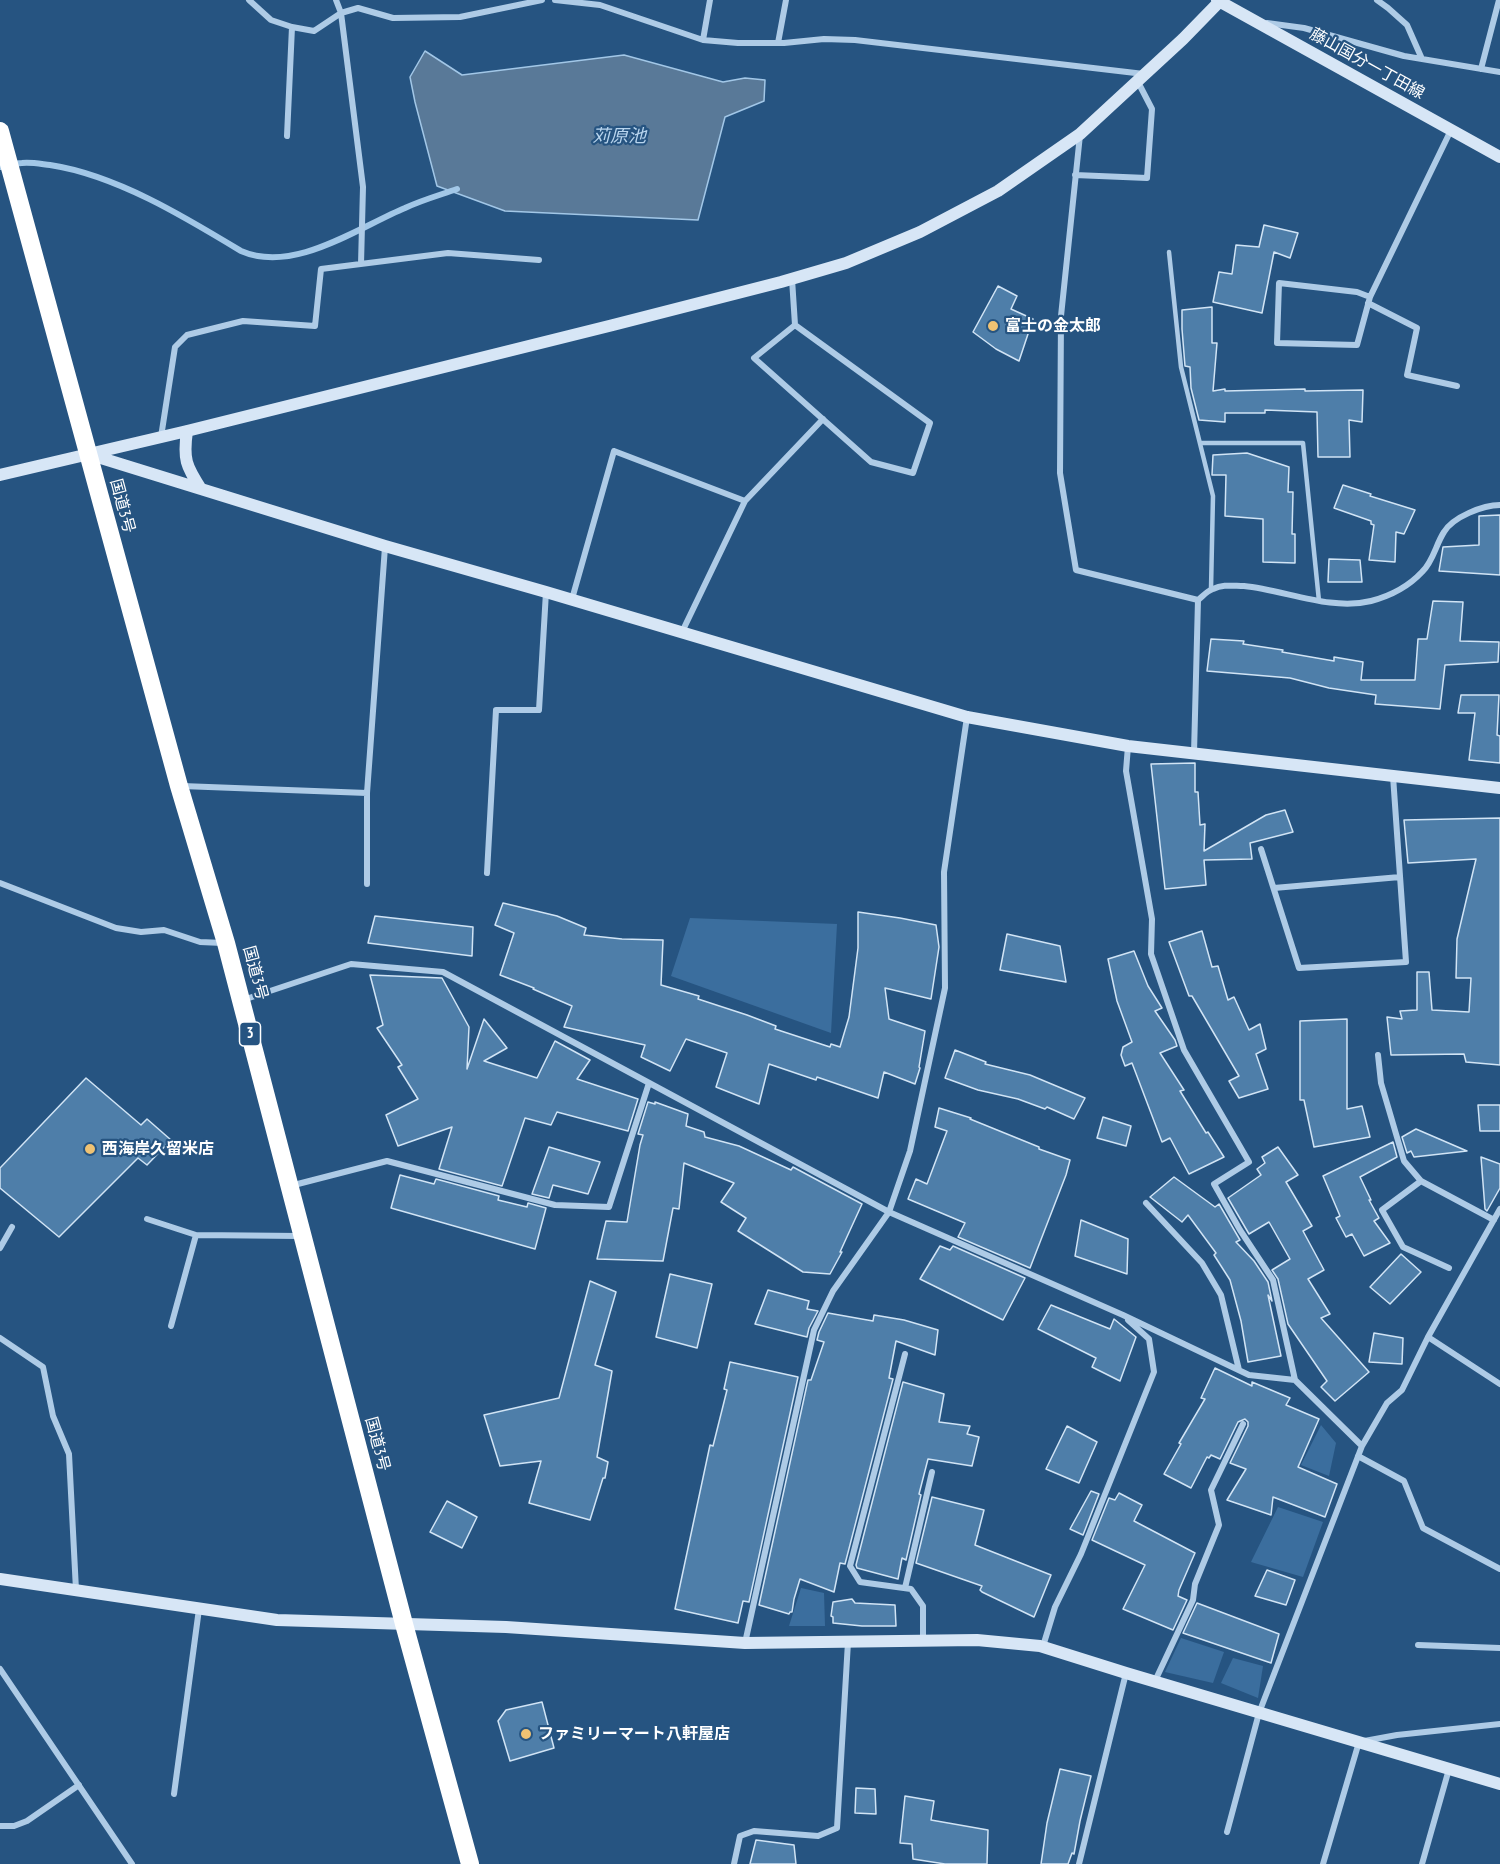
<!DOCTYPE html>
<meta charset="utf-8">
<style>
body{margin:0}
canvas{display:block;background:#265481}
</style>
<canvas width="1500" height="1864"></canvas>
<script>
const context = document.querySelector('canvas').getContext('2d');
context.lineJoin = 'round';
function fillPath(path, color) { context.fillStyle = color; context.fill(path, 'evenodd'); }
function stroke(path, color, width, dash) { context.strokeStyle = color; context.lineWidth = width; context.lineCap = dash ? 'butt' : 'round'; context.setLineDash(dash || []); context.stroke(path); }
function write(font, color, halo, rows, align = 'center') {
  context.font = font + ' "PT Sans Narrow","Noto Sans JP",sans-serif'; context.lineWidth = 4.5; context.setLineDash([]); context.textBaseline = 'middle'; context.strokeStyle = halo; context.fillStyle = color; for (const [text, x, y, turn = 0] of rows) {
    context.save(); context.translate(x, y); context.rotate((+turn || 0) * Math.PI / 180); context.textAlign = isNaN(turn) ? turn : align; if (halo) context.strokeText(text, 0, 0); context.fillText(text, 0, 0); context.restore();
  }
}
const green = new Path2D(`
 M 690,918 L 837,924 L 831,1033 L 671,976 Z
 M 1321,1425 L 1336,1443 L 1329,1476 L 1301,1465 Z
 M 1278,1507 L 1323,1522 L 1303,1577 L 1251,1562 Z
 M 801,1588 L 824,1593 L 825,1626 L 789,1626 Z
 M 1181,1638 L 1224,1652 L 1213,1683 L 1165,1672 Z
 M 1233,1658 L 1263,1666 L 1258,1698 L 1221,1683 Z`);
const water = new Path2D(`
 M 425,51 L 462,75 L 624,55 L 723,82 L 745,78 L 765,80 L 764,101 L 725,117 L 698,220 L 505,211 L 437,186 L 415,102 L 410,77 Z`);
const stream = new Path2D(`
 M 0,167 C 7,166 15,163 22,163 C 31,162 41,164 50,165 C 116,175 185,217 241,251 C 294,274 357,228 405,208 C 422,200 440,195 457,189`);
const building = new Path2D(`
 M 1264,225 L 1298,233 L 1290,258 L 1274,252 L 1262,313 L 1213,302 L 1219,272 L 1232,274 L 1236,245 L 1259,247 Z
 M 998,286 L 1017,296 L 1011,309 L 1033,319 L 1019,361 L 996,349 L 973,332 Z
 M 1212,307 L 1212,343 L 1217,343 L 1213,391 L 1225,389 L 1225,391 L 1305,389 L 1305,391 L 1363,390 L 1362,422 L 1349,420 L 1350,457 L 1318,457 L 1317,412 L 1265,410 L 1265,413 L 1225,413 L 1225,422 L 1199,420 L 1191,388 L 1190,367 L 1185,366 L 1182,329 L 1182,310 Z
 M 1247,453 L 1289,467 L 1288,492 L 1293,492 L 1292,534 L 1295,534 L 1295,563 L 1263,562 L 1263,519 L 1225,516 L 1226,475 L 1212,475 L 1213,455 Z
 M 1343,485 L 1371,494 L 1370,496 L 1415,510 L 1404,534 L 1396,532 L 1395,562 L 1369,560 L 1374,525 L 1371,524 L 1371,521 L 1334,508 Z
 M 1500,515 L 1500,575 L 1439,571 L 1443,547 L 1479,545 L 1479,516 Z
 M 1329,559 L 1360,560 L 1362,582 L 1328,582 Z
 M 1433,601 L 1463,602 L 1460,641 L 1499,642 L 1498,662 L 1445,665 L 1440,709 L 1375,704 L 1376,695 L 1329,688 L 1290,678 L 1207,671 L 1211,639 L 1244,641 L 1243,644 L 1283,650 L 1282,652 L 1334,661 L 1334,657 L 1363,662 L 1361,680 L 1415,680 L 1418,639 L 1427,639 Z
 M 1461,695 L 1499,695 L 1497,735 L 1500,736 L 1500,763 L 1469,760 L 1475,713 L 1458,713 Z
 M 1195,763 L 1195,792 L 1198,792 L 1200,825 L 1205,824 L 1204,851 L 1266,815 L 1285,810 L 1293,832 L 1250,843 L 1252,859 L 1204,860 L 1206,885 L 1165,889 L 1151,764 Z
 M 1500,818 L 1500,1065 L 1466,1062 L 1464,1054 L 1391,1055 L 1387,1017 L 1402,1019 L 1400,1011 L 1417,1010 L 1417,972 L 1429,972 L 1432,1010 L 1469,1012 L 1471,978 L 1456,978 L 1457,939 L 1476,859 L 1408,863 L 1404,820 Z
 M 503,903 L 557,916 L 586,928 L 584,935 L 622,939 L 663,940 L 661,985 L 699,996 L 698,999 L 747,1015 L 776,1026 L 775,1029 L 830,1047 L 831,1044 L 840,1047 L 849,1017 L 858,948 L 858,912 L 900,918 L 936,925 L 939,947 L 931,999 L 885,988 L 889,1019 L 925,1031 L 919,1067 L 920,1068 L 915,1084 L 884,1072 L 878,1098 L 817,1077 L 816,1080 L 769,1064 L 759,1104 L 716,1087 L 727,1053 L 686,1039 L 670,1071 L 641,1057 L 645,1045 L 564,1027 L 572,1006 L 533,989 L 534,988 L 500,975 L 514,933 L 495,925 Z
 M 375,916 L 473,927 L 472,956 L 368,943 Z
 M 1202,931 L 1212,967 L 1218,966 L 1228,1000 L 1234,997 L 1249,1030 L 1260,1024 L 1266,1049 L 1256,1054 L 1268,1089 L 1239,1098 L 1229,1081 L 1239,1076 L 1192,996 L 1189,996 L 1169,942 Z
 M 1007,934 L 1060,946 L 1066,982 L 1000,970 Z
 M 1134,951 L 1148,986 L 1162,1008 L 1155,1011 L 1175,1040 L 1177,1046 L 1160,1053 L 1184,1090 L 1180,1091 L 1206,1133 L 1208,1132 L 1224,1157 L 1189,1174 L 1170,1138 L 1162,1142 L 1132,1063 L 1125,1066 L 1121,1055 L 1123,1047 L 1132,1042 L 1117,1001 L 1108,959 Z
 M 370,975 L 442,978 L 469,1027 L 467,1069 L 484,1019 L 507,1048 L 484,1061 L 537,1078 L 555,1041 L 590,1060 L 577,1079 L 638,1099 L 628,1131 L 557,1112 L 551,1125 L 525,1118 L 502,1186 L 439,1169 L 452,1127 L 398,1146 L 386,1115 L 418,1099 L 398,1067 L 402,1065 L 377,1028 L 383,1025 Z
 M 1347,1019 L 1347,1109 L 1362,1106 L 1370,1137 L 1314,1147 L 1304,1100 L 1300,1100 L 1300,1021 Z
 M 955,1050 L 986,1062 L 985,1064 L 1030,1075 L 1085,1098 L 1074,1119 L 1047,1107 L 1045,1109 L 1018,1099 L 978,1090 L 945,1078 Z
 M 86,1078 L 141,1125 L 147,1119 L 171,1140 L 147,1165 L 138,1158 L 59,1237 L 0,1188 L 0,1168 Z
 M 648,1102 L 655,1104 L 655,1102 L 688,1114 L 686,1126 L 704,1132 L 705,1137 L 739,1146 L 791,1170 L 793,1167 L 862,1204 L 840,1252 L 842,1252 L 830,1274 L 803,1272 L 738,1231 L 746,1218 L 721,1202 L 734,1183 L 684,1163 L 679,1209 L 673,1208 L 663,1261 L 597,1259 L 606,1221 L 627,1222 L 640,1145 L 643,1135 L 638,1134 Z
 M 1478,1105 L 1500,1105 L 1500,1131 L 1480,1131 Z
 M 939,1108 L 971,1118 L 970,1119 L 1039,1147 L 1039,1149 L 1070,1160 L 1066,1175 L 1030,1268 L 958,1237 L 965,1223 L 908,1199 L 916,1179 L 927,1184 L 947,1131 L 935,1127 Z
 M 1103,1117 L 1131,1126 L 1126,1146 L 1097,1138 Z
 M 1416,1129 L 1467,1151 L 1414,1157 L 1411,1151 L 1407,1153 L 1402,1137 Z
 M 1393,1142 L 1397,1157 L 1360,1177 L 1371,1200 L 1369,1200 L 1379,1218 L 1374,1221 L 1390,1243 L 1364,1256 L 1352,1234 L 1346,1237 L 1336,1218 L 1340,1216 L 1323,1176 Z
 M 549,1147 L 600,1162 L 588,1194 L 553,1185 L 549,1198 L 532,1194 Z
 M 1278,1147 L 1298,1175 L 1286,1182 L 1312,1226 L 1303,1231 L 1324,1270 L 1308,1279 L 1330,1314 L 1321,1318 L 1369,1372 L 1335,1401 L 1321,1387 L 1327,1381 L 1288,1324 L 1278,1279 L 1272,1270 L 1290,1259 L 1269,1222 L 1249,1234 L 1228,1198 L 1261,1175 L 1257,1169 L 1265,1163 L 1262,1157 Z
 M 1481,1157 L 1500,1164 L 1500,1188 L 1487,1211 L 1485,1209 Z
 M 400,1175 L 434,1184 L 436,1179 L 499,1196 L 498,1200 L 527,1207 L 528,1203 L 546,1208 L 535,1249 L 391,1208 Z
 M 1174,1177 L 1215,1207 L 1219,1204 L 1240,1240 L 1236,1242 L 1254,1261 L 1268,1282 L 1272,1301 L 1268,1295 L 1281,1356 L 1248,1362 L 1241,1321 L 1230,1280 L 1214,1255 L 1216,1253 L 1188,1215 L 1182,1222 L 1150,1197 Z
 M 1081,1220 L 1128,1239 L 1127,1274 L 1075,1256 Z
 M 940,1246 L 950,1250 L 953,1246 L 1025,1278 L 1003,1320 L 920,1279 Z
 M 1401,1254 L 1421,1272 L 1390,1304 L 1370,1287 Z
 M 670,1274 L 712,1284 L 697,1348 L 656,1337 Z
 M 590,1281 L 616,1292 L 595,1365 L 612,1371 L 597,1457 L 608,1462 L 605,1478 L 603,1478 L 590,1520 L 529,1503 L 541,1461 L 500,1466 L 484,1415 L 559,1398 Z
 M 768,1290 L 809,1301 L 807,1309 L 818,1311 L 809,1328 L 807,1337 L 755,1324 Z
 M 1051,1305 L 1110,1329 L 1114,1319 L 1136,1337 L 1120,1381 L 1092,1367 L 1096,1358 L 1038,1329 Z
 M 828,1313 L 873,1321 L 874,1315 L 904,1320 L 938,1330 L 935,1355 L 896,1341 L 889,1378 L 893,1379 L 845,1564 L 840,1563 L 834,1592 L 800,1579 L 794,1599 L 792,1612 L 790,1612 L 789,1614 L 759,1605 L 808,1380 L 811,1380 L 824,1342 L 817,1340 L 819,1332 Z
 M 1374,1333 L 1403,1338 L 1402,1364 L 1369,1362 Z
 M 730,1362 L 798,1377 L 749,1602 L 743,1601 L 738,1623 L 675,1609 L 710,1445 L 713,1446 L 727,1390 L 724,1389 Z
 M 1215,1368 L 1252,1386 L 1252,1382 L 1290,1398 L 1286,1405 L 1319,1419 L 1298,1467 L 1337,1484 L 1325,1517 L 1273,1497 L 1271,1515 L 1227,1500 L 1246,1469 L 1230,1463 L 1248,1426 L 1248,1422 L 1245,1419 L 1238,1422 L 1220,1459 L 1211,1455 L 1209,1458 L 1207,1457 L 1191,1488 L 1164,1474 L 1181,1444 L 1179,1443 L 1205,1399 L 1201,1398 Z
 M 903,1382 L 944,1394 L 939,1422 L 970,1426 L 967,1434 L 979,1437 L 972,1466 L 928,1459 L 919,1494 L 921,1495 L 906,1560 L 902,1558 L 898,1579 L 857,1568 L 856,1565 Z
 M 1067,1426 L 1097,1442 L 1079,1483 L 1046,1469 Z
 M 1091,1491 L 1099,1494 L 1083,1535 L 1070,1529 Z
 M 1119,1493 L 1142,1505 L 1134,1521 L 1195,1553 L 1179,1590 L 1178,1596 L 1187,1600 L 1173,1630 L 1123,1609 L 1145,1565 L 1092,1540 L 1109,1498 L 1115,1500 Z
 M 932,1497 L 984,1510 L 975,1545 L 1051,1575 L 1034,1617 L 982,1592 L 980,1590 L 982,1586 L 916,1563 Z
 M 447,1501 L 477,1517 L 462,1548 L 430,1532 Z
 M 1267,1570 L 1295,1580 L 1286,1605 L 1255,1596 Z
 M 852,1599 L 855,1603 L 895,1605 L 896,1626 L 862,1626 L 833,1623 L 833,1617 L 831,1616 L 833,1602 Z
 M 1197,1603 L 1279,1634 L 1271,1663 L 1183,1633 Z
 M 542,1702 L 554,1748 L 510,1761 L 498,1721 L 506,1710 Z
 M 1060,1769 L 1091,1776 L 1080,1821 L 1074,1854 L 1072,1853 L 1068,1864 L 1041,1864 L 1047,1823 Z
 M 856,1788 L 875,1789 L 876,1814 L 855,1813 Z
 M 905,1796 L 934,1801 L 931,1820 L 988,1830 L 987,1864 L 945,1864 L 913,1859 L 912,1844 L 900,1843 Z
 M 756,1840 L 794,1845 L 796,1864 L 750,1864 Z`);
const lane = new Path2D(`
 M 1169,252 L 1181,367 L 1213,496 L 1211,589
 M 1200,443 L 1303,443 L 1319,601`);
const street = new Path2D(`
 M 249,0 L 271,20 L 292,27 L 314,31 L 341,13 L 358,8 L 393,18 L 460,17 L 542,0
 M 336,0 L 341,13 L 363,187 L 361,264
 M 555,0 L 600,5 L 703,40 L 738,43 L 784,43 L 824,39 L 855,40 L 1144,74
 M 1377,0 L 1388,8 L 1407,25 L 1422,59
 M 1267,23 L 1304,28 L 1404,56 L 1500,72
 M 703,40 L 710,0
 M 778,43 L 786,0
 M 1481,69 L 1499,0
 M 1080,135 L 1061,316 L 1060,473 L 1076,570 L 1198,600 L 1194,753
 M 287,136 L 292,27
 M 1075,175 L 1147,178 L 1152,109 L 1138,82
 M 792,279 L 795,325 L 930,423 L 913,473 L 871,462 L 754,358 L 795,325
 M 1370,297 L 1357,292 L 1279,283 L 1277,343 L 1357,345 L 1370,297 L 1451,130
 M 1368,303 L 1417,328 L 1407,375 L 1457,386
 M 161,437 L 175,347 L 187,335 L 243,321 L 315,326 L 321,269 L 448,253 L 539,260
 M 572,599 L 614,451 L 745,501
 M 1198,600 C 1203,596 1207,591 1213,589 C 1223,584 1233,586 1244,586 C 1285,590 1330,611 1371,601 C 1390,596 1408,587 1422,572 C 1433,562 1436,544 1444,532 C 1453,517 1483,505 1500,505
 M 682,632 L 745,501 L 823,419
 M 1128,746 L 1126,771 L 1152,919 L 1151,954 L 1184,1050 L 1249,1162 L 1214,1184 L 1240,1230 L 1273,1280 L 1295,1380
 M 182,786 L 367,793
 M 1261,849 L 1299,968 L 1406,962 L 1393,776
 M 487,873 L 496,710 L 539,710 L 546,592
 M 0,883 L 116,928 L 141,932 L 164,930 L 200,942 L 223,943
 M 367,884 L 367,793 L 385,547
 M 1274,888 L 1400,877
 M 243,1000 L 351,964 L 443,972 L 889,1212 L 1123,1315 L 1249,1375 L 1295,1380 L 1362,1446
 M 1378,1055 L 1381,1083 L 1404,1161 L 1421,1181 L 1494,1220
 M 1421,1181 L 1382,1210 L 1403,1247 L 1449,1268
 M 290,1186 L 387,1161 L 555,1205 L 609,1207 L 649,1083
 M 1146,1203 L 1202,1263 L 1221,1295 L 1239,1370
 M 147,1219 L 196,1235
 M 0,1248 L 12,1227
 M 171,1326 L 196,1235 L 299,1236
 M 1428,1337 L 1500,1384
 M 0,1338 L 43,1367 L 53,1416 L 69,1454 L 76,1590
 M 905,1354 L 850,1566 L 860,1582 L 911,1589 L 923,1606 L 923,1641
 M 1358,1456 L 1404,1481 L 1423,1528 L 1500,1569
 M 905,1588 L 932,1472
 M 745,1643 L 814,1330 L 833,1291 L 889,1212 L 910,1151 L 945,988 L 944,872 L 967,717
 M 1041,1645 L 1044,1643 L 1055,1607 L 1081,1554 L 1154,1372 L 1149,1339 L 1128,1320
 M 1418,1645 L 1500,1648
 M 0,1669 L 132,1864
 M 1155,1681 L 1193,1600 L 1195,1584 L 1219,1525 L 1211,1490 L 1243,1424
 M 174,1794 L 199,1609
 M 0,1826 L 14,1826 L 27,1821 L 79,1785
 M 1227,1832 L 1259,1713 L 1362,1446 L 1387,1403 L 1402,1390 L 1428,1337 L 1500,1209
 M 734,1864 L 740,1836 L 754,1831 L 818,1836 L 837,1828 L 848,1642
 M 1079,1864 L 1126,1673
 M 1323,1864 L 1359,1742 L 1397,1735 L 1500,1724
 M 1422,1864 L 1449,1769`);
const secondary = new Path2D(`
 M 1217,0 L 1500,157
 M 187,431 C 183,459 186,466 201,489
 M 88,454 L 385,546 L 546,592 L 967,717 L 1128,746 L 1500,788
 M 0,475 L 187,431 L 613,325 L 781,282 L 846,263 L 920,232 L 998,191 L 1080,134 L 1183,39 L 1221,0
 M 0,1579 L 277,1620 L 506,1627 L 745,1643 L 977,1640 L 1040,1646 L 1126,1673 L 1500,1784`);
const highway = new Path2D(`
 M 0,131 L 179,786 L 226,943 L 404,1624 L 470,1864`);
const markers = [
 [993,326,6,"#efc273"],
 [90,1149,6,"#efc273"],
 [526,1734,6,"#efc273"]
];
const shields = [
 [250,1034,21]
];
const shieldNames = [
 ["3",250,1034]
];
const streetNames = [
 ["藤山国分一丁田線",1367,64,29],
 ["国道3号",122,506,75],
 ["国道3号",255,973,75],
 ["国道3号",377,1444,75]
];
const poiNames = [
 ["富士の金太郎",1005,326],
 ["西海岸久留米店",102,1149],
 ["ファミリーマート八軒屋店",538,1734]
];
const waterNames = [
 ["苅原池",619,137]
];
fillPath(green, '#3b6e9e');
fillPath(water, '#597998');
stroke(water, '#a2c7e7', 1.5);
stroke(stream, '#a2c7e7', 6);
fillPath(building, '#4e7ea9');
stroke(building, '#d1e4f5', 1.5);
stroke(lane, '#aecbe6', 4.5);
stroke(street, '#aecbe6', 6);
stroke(secondary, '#d7e6f6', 12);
stroke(highway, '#fff', 18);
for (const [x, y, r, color] of markers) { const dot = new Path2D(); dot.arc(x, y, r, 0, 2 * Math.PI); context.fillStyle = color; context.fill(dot); stroke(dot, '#265481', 2); }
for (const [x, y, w] of shields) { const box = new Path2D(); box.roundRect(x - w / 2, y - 12, w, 24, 4.5); context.fillStyle = '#265481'; context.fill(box); stroke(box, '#fff', 1.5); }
write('bold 15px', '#fff', null, shieldNames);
write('16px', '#fff', '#265481', streetNames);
write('bold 16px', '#fff', '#265481', poiNames, 'left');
write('italic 18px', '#b9d5ee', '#265481', waterNames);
</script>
